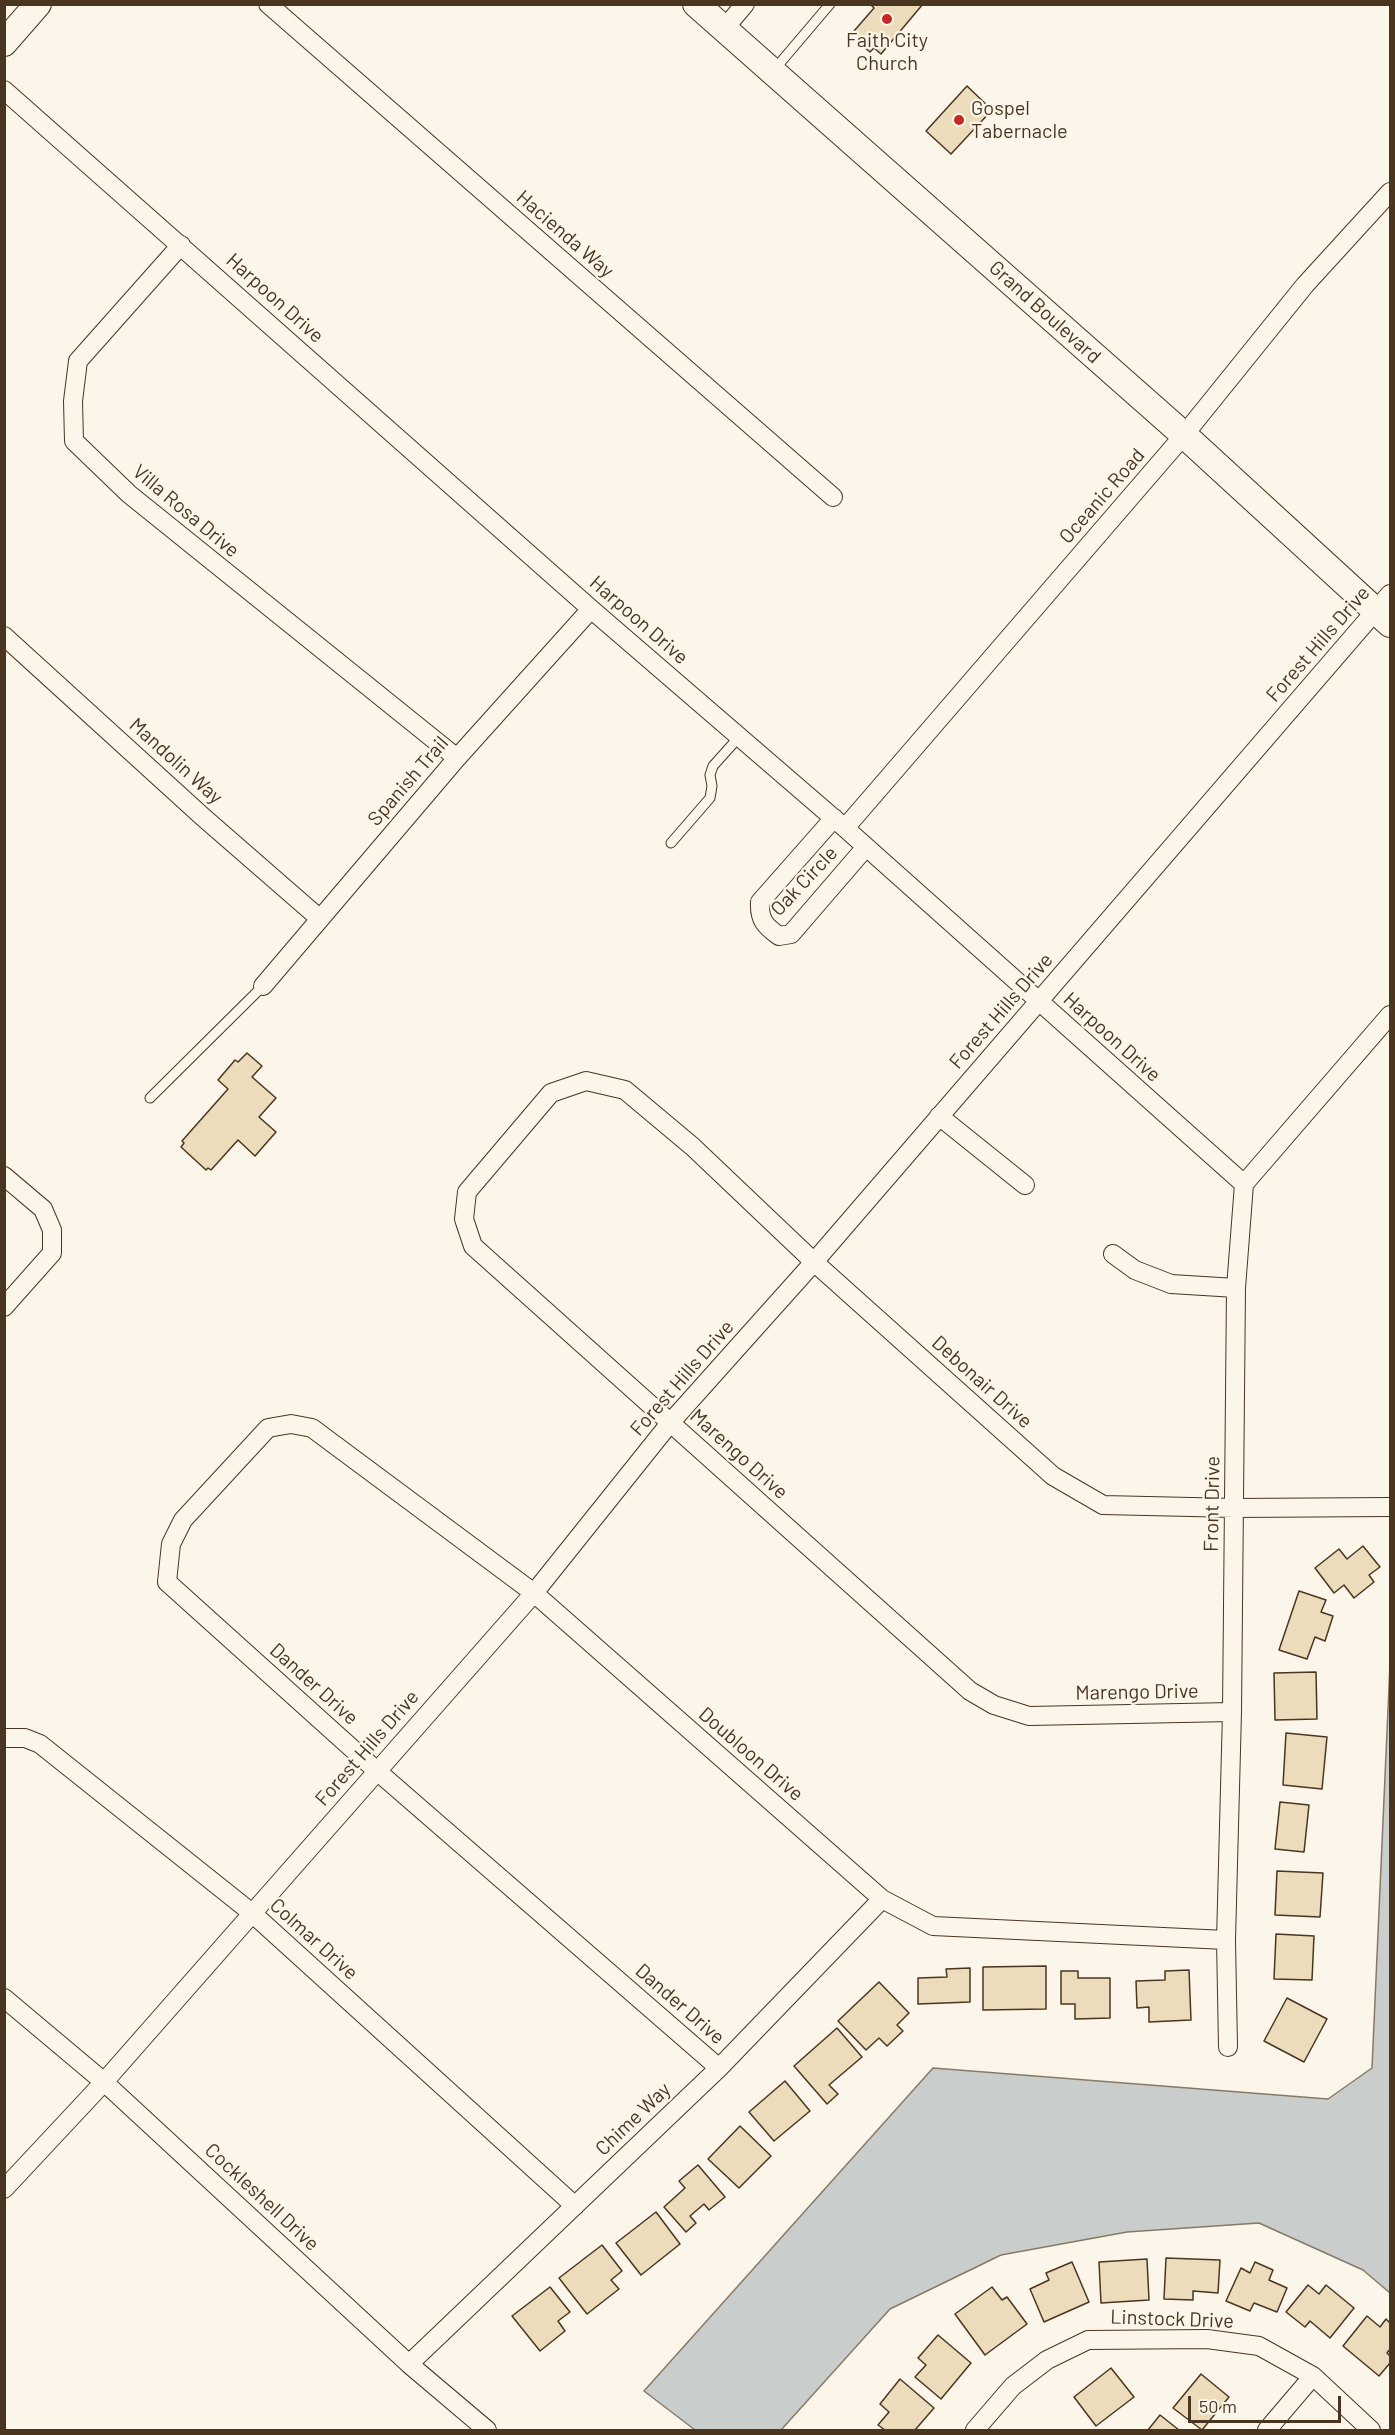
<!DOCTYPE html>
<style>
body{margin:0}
#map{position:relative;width:1395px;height:2435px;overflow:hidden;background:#fbf6e9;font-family:Barlow,sans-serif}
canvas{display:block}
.frame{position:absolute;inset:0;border:6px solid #4a3520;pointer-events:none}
.scale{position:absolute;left:1188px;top:2396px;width:153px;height:27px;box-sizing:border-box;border:3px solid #4a3520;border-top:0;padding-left:8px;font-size:18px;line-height:21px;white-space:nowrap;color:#4a3520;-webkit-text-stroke:4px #fbf6e9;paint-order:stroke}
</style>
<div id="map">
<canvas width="1395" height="2435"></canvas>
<div class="frame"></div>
<div class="scale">50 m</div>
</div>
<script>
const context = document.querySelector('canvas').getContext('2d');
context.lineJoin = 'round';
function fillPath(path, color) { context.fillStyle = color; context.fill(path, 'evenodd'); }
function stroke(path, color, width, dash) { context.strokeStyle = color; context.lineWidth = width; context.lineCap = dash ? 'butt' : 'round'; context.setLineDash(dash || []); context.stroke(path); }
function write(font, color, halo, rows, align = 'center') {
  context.font = font + ' Barlow,sans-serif'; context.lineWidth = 4.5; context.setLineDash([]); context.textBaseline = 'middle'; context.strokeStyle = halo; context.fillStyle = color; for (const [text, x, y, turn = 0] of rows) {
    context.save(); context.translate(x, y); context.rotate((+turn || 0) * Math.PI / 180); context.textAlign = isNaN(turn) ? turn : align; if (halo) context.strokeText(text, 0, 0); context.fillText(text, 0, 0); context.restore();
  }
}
const water = new Path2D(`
 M 1390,1664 L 1390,2293 L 1363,2270 L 1259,2223 L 1127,2232 L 1001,2255 L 890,2309 L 781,2430 L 695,2430 L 644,2391 L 933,2068 L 1328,2099 L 1372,2068 Z`);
const building = new Path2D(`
 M 870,4 L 923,4 L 881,54 L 874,48 L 870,52 L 857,41 L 860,37 L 854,31 L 874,8 Z
 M 967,86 L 992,110 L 951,154 L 926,131 Z
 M 247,1053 L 262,1066 L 252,1077 L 276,1098 L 259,1117 L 276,1132 L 255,1156 L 238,1140 L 211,1170 L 208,1168 L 206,1170 L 181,1147 L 184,1143 L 182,1141 L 228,1089 L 218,1080 L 235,1060 L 238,1062 Z
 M 1363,1546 L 1380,1567 L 1369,1575 L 1374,1582 L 1354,1598 L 1344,1585 L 1334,1593 L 1315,1568 L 1339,1549 L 1347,1559 Z
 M 1299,1591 L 1326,1600 L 1321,1612 L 1333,1616 L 1325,1641 L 1315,1637 L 1307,1659 L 1279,1650 Z
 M 1316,1672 L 1317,1719 L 1275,1720 L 1274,1673 Z
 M 1286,1733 L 1327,1737 L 1322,1789 L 1283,1785 Z
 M 1280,1802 L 1309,1805 L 1304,1852 L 1275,1849 Z
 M 1277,1871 L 1323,1873 L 1320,1917 L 1275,1915 Z
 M 1276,1934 L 1314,1936 L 1312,1980 L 1274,1979 Z
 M 1046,1966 L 1046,2009 L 983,2010 L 983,1967 Z
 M 970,1968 L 970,2002 L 918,2004 L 918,1978 L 947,1977 L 946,1969 Z
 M 1189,1970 L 1191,2020 L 1149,2022 L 1149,2007 L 1137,2008 L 1136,1981 L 1165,1980 L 1165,1971 Z
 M 1061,1971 L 1078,1971 L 1078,1978 L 1110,1978 L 1110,2018 L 1075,2019 L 1075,2004 L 1061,2004 Z
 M 879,1982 L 909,2013 L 897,2025 L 903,2031 L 887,2046 L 879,2038 L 866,2050 L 838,2021 Z
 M 1287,1998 L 1327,2019 L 1304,2062 L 1264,2041 Z
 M 837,2028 L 862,2057 L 829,2085 L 838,2094 L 827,2104 L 794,2066 Z
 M 785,2081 L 810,2111 L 774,2141 L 749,2112 Z
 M 740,2126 L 771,2156 L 739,2188 L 708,2159 Z
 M 698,2165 L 725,2197 L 709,2210 L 704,2204 L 690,2216 L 696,2223 L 686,2232 L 664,2207 L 685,2188 L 679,2181 Z
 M 656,2212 L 680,2244 L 641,2275 L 616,2243 Z
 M 602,2245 L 622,2271 L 611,2280 L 619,2289 L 587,2314 L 559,2278 Z
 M 1166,2258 L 1220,2260 L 1218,2293 L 1193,2291 L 1193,2300 L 1164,2299 Z
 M 1147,2259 L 1149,2300 L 1101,2303 L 1099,2262 Z
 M 1072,2262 L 1089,2302 L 1044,2322 L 1030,2289 L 1049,2280 L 1046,2273 Z
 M 1255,2262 L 1273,2270 L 1269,2280 L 1287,2288 L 1277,2312 L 1254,2303 L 1250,2311 L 1226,2301 L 1241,2268 L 1250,2273 Z
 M 1308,2285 L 1319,2294 L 1326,2285 L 1354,2308 L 1330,2338 L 1310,2321 L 1305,2327 L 1286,2312 Z
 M 550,2287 L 570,2312 L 558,2321 L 565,2331 L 540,2351 L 512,2316 Z
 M 992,2287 L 1002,2300 L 1007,2297 L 1027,2324 L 985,2355 L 955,2314 Z
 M 1367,2316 L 1380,2327 L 1386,2319 L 1390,2323 L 1390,2349 L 1387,2353 L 1390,2356 L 1390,2363 L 1379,2376 L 1343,2346 Z
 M 938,2335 L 971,2363 L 941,2399 L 915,2377 L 926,2365 L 918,2358 Z
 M 1111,2368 L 1134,2397 L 1096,2426 L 1074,2397 Z
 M 1201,2374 L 1229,2397 L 1202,2430 L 1173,2408 Z
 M 900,2379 L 934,2408 L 915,2430 L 885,2430 L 878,2425 L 889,2412 L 880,2404 Z
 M 1160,2415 L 1179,2430 L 1148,2430 Z`);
const lane = new Path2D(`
 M 774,70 L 830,4
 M 671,843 L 710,798 L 712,786 L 710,775 L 713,766 L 739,737
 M 150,1098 L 263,986`);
const street = new Path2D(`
 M 268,4 L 833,497
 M 724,29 L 745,4
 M 4,90 L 591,609 L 845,828 L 1244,1184
 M 181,245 L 78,361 L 73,401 L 74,441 L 129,494 L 457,758
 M 4,636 L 203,817 L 319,918
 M 834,818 L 760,902 C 759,920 765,926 779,936 L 791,934 L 866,847
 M 845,828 L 1184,435 L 1305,285 L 1390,192
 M 263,986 L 457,758 L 591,609
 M 939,1116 L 1025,1185
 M 4,1176 L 43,1209 L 52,1230 L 52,1253 L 4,1307
 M 1113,1254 L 1135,1270 L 1171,1284 L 1236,1288
 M 1232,1712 L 1029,1716 L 994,1705 L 970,1691 L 473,1246 L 464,1219 L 467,1192 L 551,1093 L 586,1081 L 625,1090 L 693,1147 L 814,1262 L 1053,1476 L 1103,1505 L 1235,1508 L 1390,1507
 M 4,1738 L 25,1738 L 40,1744 L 252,1913 L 575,2206
 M 4,1998 L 104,2082 L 409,2364 L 487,2430
 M 1228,2047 L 1226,1940 L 1232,1712 L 1236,1288 L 1244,1184 L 1390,1015
 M 719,2068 L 377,1771 L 167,1582 L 171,1544 L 183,1520 L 268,1428 L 291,1424 L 312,1428 L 534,1593 L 882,1899 L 933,1926 L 1226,1940
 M 4,2189 L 104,2082 L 534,1593 L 670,1423 L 814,1262 L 1390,594
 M 409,2364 L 719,2068 L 882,1899
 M 975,2430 L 1013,2386 L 1047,2360 L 1088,2340 L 1207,2339 L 1259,2346 L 1313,2376 L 1371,2430
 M 1267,2430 L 1313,2376`);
const secondary = new Path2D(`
 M 696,4 L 1184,435 L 1390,624
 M 4,43 L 38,4`);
const markers = [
 [887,19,6,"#c62828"],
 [959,120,6,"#c62828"]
];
const poiNames = [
 ["Faith City",887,40],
 ["Church",887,63],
 ["Gospel",971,108,"left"],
 ["Tabernacle",971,131,"left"]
];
const streetNames = [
 ["Hacienda Way",565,234,41],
 ["Harpoon Drive",275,298,42],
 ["Grand Boulevard",1045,312,42],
 ["Oceanic Road",1102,496,-49],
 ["Villa Rosa Drive",186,511,40],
 ["Harpoon Drive",639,620,41],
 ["Forest Hills Drive",1318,644,-49],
 ["Mandolin Way",176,761,42],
 ["Spanish Trail",408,781,-49],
 ["Oak Circle",804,881,-47],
 ["Forest Hills Drive",1001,1011,-49],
 ["Harpoon Drive",1112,1037,42],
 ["Forest Hills Drive",682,1378,-49],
 ["Debonair Drive",982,1382,42],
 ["Marengo Drive",739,1454,42],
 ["Front Drive",1212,1504,-89],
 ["Dander Drive",314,1684,42],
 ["Marengo Drive",1137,1692,-1],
 ["Forest Hills Drive",367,1748,-49],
 ["Doubloon Drive",751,1754,41],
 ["Colmar Drive",314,1939,42],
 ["Dander Drive",680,2004,41],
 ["Chime Way",633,2119,-44],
 ["Cockleshell Drive",262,2197,43],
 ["Linstock Drive",1172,2319,2]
];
fillPath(water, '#c9cecd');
stroke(water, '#887966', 1.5);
fillPath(building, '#ecdcbc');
stroke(building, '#4a3520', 1.5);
stroke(lane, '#4a3520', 11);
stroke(street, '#4a3520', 20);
stroke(secondary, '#4a3520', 28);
stroke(lane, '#fbf6e9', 9);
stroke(street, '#fbf6e9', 18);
stroke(secondary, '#fbf6e9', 26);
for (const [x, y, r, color] of markers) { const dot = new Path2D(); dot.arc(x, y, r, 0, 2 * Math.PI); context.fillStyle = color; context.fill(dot); stroke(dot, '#fbf6e9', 2); }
write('20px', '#4a3520', '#fbf6e9', poiNames);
write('20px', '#4a3520', '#fbf6e9', streetNames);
</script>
